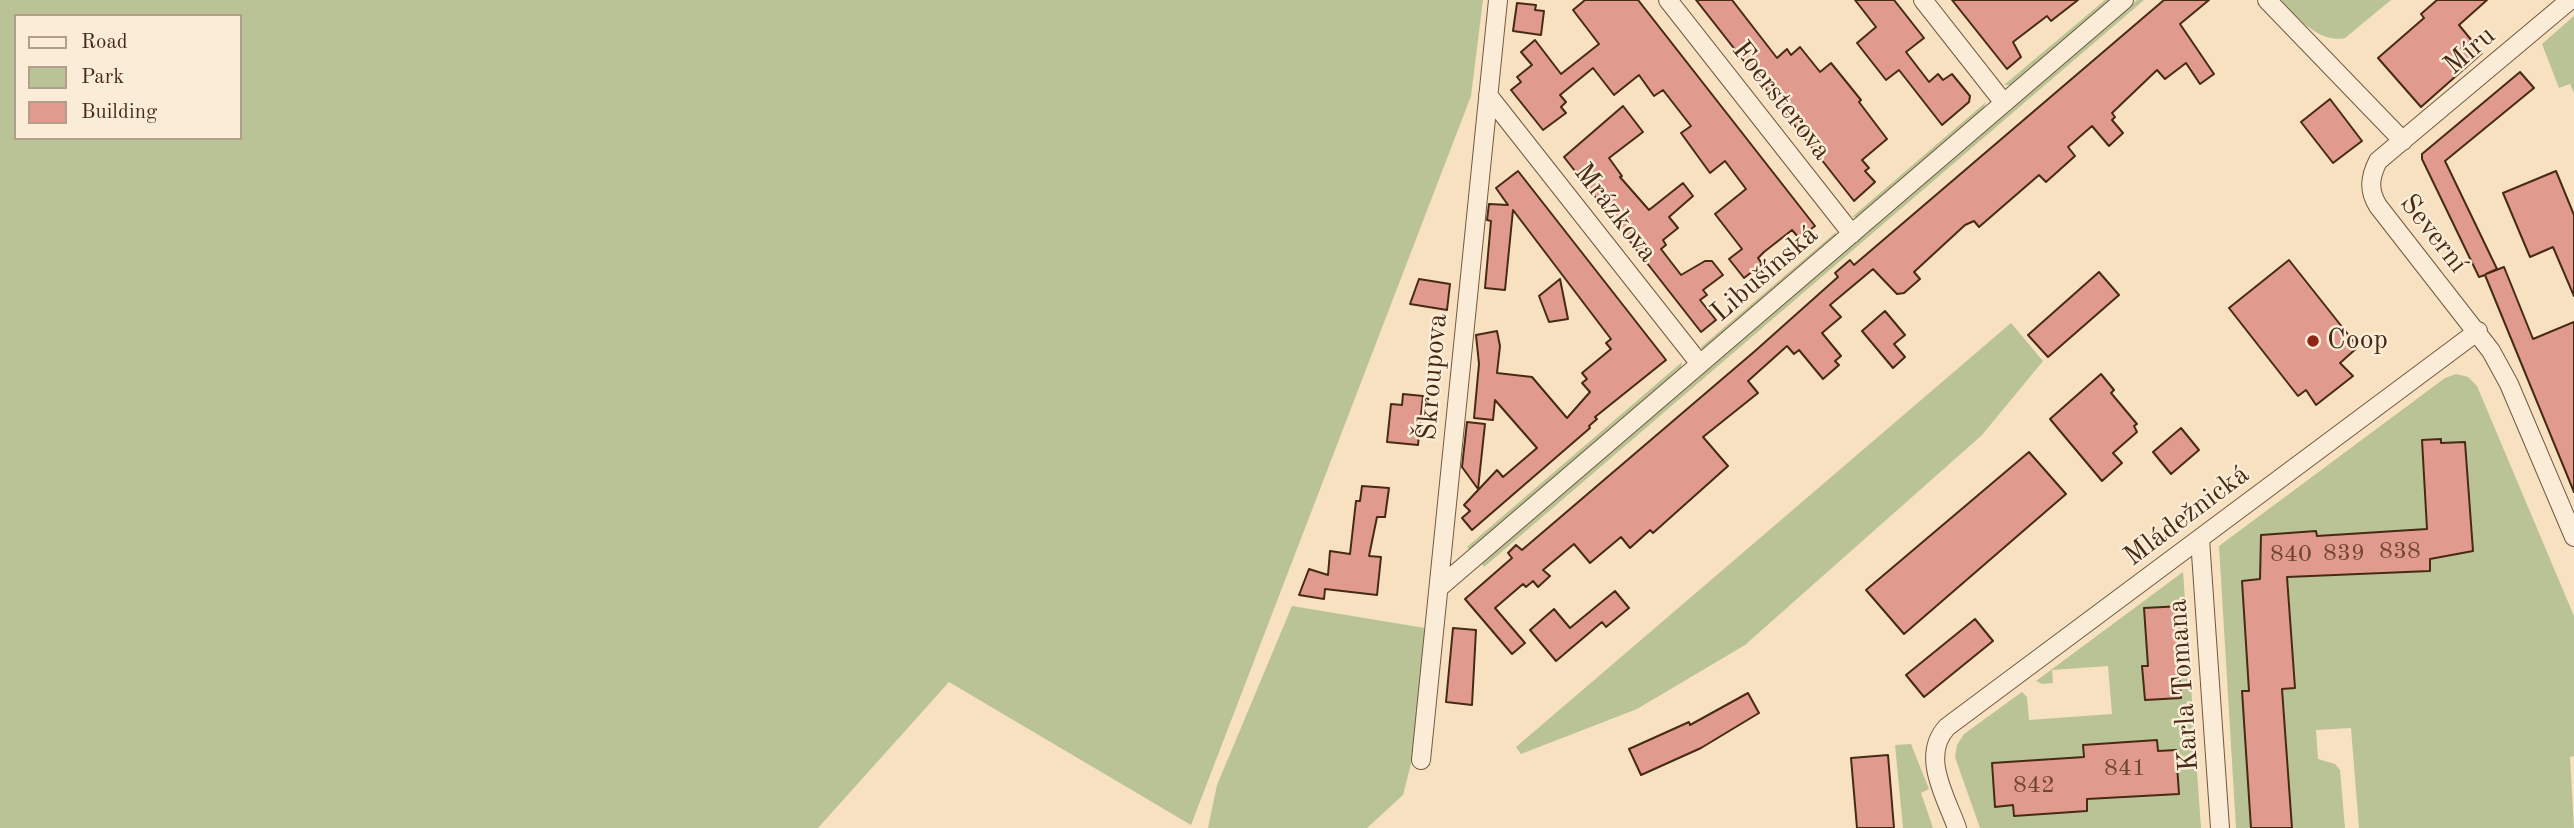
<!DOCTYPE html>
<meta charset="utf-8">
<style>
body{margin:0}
#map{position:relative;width:2574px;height:828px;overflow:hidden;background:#f7e1c0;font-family:"Old Standard TT",serif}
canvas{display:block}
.legend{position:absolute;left:14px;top:14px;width:228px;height:126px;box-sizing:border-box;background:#faecd6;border:2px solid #b29e89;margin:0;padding:9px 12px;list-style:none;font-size:21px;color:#472a15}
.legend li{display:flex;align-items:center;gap:14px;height:35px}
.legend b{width:35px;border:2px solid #b29e89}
</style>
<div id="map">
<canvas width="2574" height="828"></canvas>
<ul class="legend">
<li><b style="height:9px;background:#faecd6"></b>Road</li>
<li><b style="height:19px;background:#bac395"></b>Park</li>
<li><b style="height:19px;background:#e19a8e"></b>Building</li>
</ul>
</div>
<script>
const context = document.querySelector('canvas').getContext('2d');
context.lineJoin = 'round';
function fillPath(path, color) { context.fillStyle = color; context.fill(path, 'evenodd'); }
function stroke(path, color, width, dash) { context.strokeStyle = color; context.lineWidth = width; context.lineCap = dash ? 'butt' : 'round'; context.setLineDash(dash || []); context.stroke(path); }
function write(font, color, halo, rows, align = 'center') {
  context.font = font + ' "Old Standard TT",serif'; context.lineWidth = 5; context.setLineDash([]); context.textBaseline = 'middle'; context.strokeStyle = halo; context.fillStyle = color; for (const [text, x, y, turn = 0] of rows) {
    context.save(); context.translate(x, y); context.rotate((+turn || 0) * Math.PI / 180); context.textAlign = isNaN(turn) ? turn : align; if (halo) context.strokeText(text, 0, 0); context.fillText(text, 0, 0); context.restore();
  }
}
const green = new Path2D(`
 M 0,0 L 1483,0 L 1471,96 L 1191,825 L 949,682 L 818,828 L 0,828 ZM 16,16 L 240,16 L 240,138 L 16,138 Z
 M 2105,0 L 2112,0 L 2013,85 L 2004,85 Z
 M 2137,0 L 2144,0 L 1484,567 L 1481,563 Z
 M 2281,0 L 2391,0 L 2345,38 C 2320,44 2296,17 2281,0 Z
 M 2574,16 L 2574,93 L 2570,84 L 2559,88 L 2542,44 Z
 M 1986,102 L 1982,111 L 1859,217 L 1852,217 Z
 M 1836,232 L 1835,238 L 1707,349 L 1700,348 Z
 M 2011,323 L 2043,361 L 1982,435 L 1745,645 L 1637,709 L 1521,754 L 1516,747 Z
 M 1682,362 L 1681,369 L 1470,550 L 1467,547 Z
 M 2456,374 L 2468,377 L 2477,386 L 2574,616 L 2574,756 L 2570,757 L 2574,828 L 2359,828 L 2351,728 L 2316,730 L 2318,759 L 2335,764 L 2340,770 L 2345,828 L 2292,828 L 2282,689 L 2295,687 L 2287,577 L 2429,571 L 2430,559 L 2472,551 L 2465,442 L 2441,443 L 2441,439 L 2422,441 L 2427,529 L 2317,536 L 2316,531 L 2261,536 L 2260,579 L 2242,581 L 2249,691 L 2243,691 L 2251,828 L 2236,828 L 2219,546 L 2445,378 Z
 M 2183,572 L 2201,828 L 1980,828 L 1955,757 L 1957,745 L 1964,734 L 2022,692 L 2027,697 L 2029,720 L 2112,714 L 2108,666 L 2052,670 L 2053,683 L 2042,684 L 2036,681 ZM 2183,606 L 2187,663 L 2143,667 L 2148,666 L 2144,609 ZM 2157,740 L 2158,751 L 2176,750 L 2178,794 L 2106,798 L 2086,789 L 2087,811 L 2014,816 L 2013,805 L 1995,806 L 1992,763 L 2065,758 L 2085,767 L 2083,746 Z
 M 1292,606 L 1431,629 L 1415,748 L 1403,795 L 1367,828 L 1208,828 L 1217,785 Z
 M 1911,744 L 1929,789 L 1921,793 L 1933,828 L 1903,828 L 1895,745 Z`);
const building = new Path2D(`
 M 1585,0 L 1638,0 L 1815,226 L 1799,238 L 1792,230 L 1764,252 L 1758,258 L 1762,264 L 1744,278 L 1729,259 L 1742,249 L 1715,214 L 1746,189 L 1725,161 L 1710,173 L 1681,133 L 1691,126 L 1663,90 L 1654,96 L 1639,75 L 1614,95 L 1593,68 L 1560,95 L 1566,102 L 1561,107 L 1566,113 L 1543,130 L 1511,90 L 1521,82 L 1517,77 L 1532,65 L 1521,52 L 1535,40 L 1561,74 L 1599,44 L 1573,10 Z
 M 1696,0 L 1732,0 L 1777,58 L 1787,49 L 1791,55 L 1800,47 L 1820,72 L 1831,63 L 1861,100 L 1859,102 L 1887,139 L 1862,160 L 1869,168 L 1865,171 L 1875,182 L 1854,201 Z
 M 1855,0 L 1894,0 L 1924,38 L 1906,52 L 1929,82 L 1938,74 L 1943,80 L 1952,74 L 1970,96 L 1969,102 L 1942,125 L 1899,70 L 1886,80 L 1857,43 L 1876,27 Z
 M 1952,0 L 2078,0 L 2051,21 L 2047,16 L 2013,42 L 2021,57 L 2007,69 Z
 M 2164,0 L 2209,0 L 2180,24 L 2214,74 L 2200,84 L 2186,63 L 2165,79 L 2157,70 L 2112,113 L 2115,117 L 2112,120 L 2123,133 L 2109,146 L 2092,126 L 2068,147 L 2075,156 L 2046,182 L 2039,175 L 1979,227 L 1974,221 L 1965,225 L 1914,272 L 1920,279 L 1904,293 L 1897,294 L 1873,269 L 1830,305 L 1841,317 L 1822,333 L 1841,356 L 1835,361 L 1839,365 L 1823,379 L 1799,350 L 1794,354 L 1787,346 L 1748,381 L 1758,393 L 1703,437 L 1728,466 L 1653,533 L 1650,530 L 1630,548 L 1621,537 L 1590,563 L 1574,544 L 1543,570 L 1550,576 L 1538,587 L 1533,581 L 1526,587 L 1523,584 L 1495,608 L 1525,643 L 1512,654 L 1465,599 L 1512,558 L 1508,553 L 1516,545 L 1522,550 L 1755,351 L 1838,277 L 1835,273 L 1850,260 L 1854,265 Z
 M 2437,0 L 2487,0 L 2459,25 L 2482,53 L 2421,107 L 2378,58 L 2424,18 L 2421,14 Z
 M 1517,3 L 1536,5 L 1535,10 L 1544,11 L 1541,35 L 1513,31 Z
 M 2520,72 L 2534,88 L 2445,161 L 2497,269 L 2486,274 L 2504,267 L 2533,339 L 2574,322 L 2574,492 L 2485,275 L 2479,277 L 2422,159 L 2422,154 Z
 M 2330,99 L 2362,141 L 2333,163 L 2301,122 Z
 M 1623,106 L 1643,132 L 1609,158 L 1622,176 L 1620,177 L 1649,210 L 1683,183 L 1693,196 L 1669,217 L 1678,228 L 1663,240 L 1666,245 L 1661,249 L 1681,275 L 1705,261 L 1712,261 L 1723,275 L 1703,290 L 1707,295 L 1700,300 L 1716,320 L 1701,332 L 1564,157 Z
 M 1518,171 L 1666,360 L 1595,417 L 1597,419 L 1589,426 L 1590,428 L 1472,530 L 1462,518 L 1470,511 L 1464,505 L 1497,470 L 1503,477 L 1537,448 L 1495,400 L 1493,420 L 1474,418 L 1479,364 L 1476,335 L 1497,331 L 1500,346 L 1497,373 L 1532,377 L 1567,418 L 1590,392 L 1582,383 L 1587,379 L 1582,373 L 1611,349 L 1606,343 L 1611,339 L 1513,210 L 1505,290 L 1485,288 L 1491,221 L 1487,220 L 1489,204 L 1508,205 L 1496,188 Z
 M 2556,171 L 2574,215 L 2574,296 L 2553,247 L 2530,257 L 2503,193 Z
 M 2289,260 L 2358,347 L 2340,363 L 2353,376 L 2316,405 L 2306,390 L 2298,396 L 2229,308 Z
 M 2099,272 L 2119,295 L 2048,357 L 2028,335 Z
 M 1419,279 L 1450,284 L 1447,310 L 1410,304 Z
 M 1560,279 L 1568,319 L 1549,322 L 1539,296 Z
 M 1885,311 L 1905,335 L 1894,344 L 1905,357 L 1893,368 L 1862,331 Z
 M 2101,374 L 2114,390 L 2111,393 L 2137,424 L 2134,426 L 2137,432 L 2113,453 L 2122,463 L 2102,481 L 2050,419 Z
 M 1403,394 L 1423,396 L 1418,445 L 1387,442 L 1391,404 L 1402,405 Z
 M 1467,422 L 1485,424 L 1478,489 L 1462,467 Z
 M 2181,428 L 2199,450 L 2171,474 L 2153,452 Z
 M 2441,439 L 2441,443 L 2465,442 L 2473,551 L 2430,559 L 2430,571 L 2287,577 L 2295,688 L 2282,689 L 2292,828 L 2251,828 L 2242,691 L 2249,691 L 2242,581 L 2260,579 L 2261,535 L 2316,531 L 2317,536 L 2427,529 L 2422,440 Z
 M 2029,452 L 2066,494 L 1904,634 L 1866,590 Z
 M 1362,486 L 1389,488 L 1385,517 L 1377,517 L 1369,556 L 1381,557 L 1377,595 L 1325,589 L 1324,599 L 1299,595 L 1309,569 L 1328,575 L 1330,551 L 1350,554 L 1356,501 L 1360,501 Z
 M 1615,591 L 1629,608 L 1606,627 L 1602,622 L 1556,661 L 1530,630 L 1554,609 L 1570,628 Z
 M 2183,606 L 2187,663 L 2179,664 L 2181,698 L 2145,700 L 2142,666 L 2148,666 L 2144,608 Z
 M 1975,619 L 1993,641 L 1924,697 L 1906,675 Z
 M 1453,628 L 1476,630 L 1472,705 L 1446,702 Z
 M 1748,693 L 1759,713 L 1701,748 L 1641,775 L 1629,749 L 1689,722 L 1690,725 Z
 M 2157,740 L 2158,751 L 2176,750 L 2179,794 L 2087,799 L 2087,811 L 2014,816 L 2013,805 L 1995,807 L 1992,763 L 2084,757 L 2083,745 Z
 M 1888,755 L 1894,828 L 1857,828 L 1851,758 Z`);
const minor = new Path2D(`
 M 1668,0 L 1852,234
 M 1923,0 L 2004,103
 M 2267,0 L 2403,141
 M 2570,0 L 2378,161 C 2370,177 2368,190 2378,206 L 2491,351 L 2509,384 L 2574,537
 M 1488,95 L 1700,364
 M 2200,539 L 2220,828
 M 1440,587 L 2124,0
 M 1421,760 L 1498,0
 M 1957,828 C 1946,797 1920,756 1947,727 L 2478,331`);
const markers = [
 [2313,341,7,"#8f2418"]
];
const numberNames = [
 ["838",2400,552],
 ["839",2344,554],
 ["840",2291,555],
 ["841",2125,769],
 ["842",2034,786]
];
const streetNames = [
 ["Míru",2470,51,-41],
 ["Foersterova",1781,101,52],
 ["Mrázkova",1615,213,52],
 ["Severní",2433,234,52],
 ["Libušínská",1765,274,-41],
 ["Škroupova",1433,377,-85],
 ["Mládežnická",2187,516,-37],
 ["Karla Tomana",2184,685,-94]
];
const poiNames = [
 ["Coop",2327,341]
];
fillPath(green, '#bac395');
fillPath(building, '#e19a8e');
stroke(building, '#472a15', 2);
stroke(minor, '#735840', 20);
stroke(minor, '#faecd6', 18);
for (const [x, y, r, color] of markers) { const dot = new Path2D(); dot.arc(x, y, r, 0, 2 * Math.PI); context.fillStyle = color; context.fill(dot); stroke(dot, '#faecd6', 2.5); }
write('24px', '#6e4633', null, numberNames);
write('28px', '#472a15', '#faecd6', streetNames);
write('28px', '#472a15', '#faecd6', poiNames, 'left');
</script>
